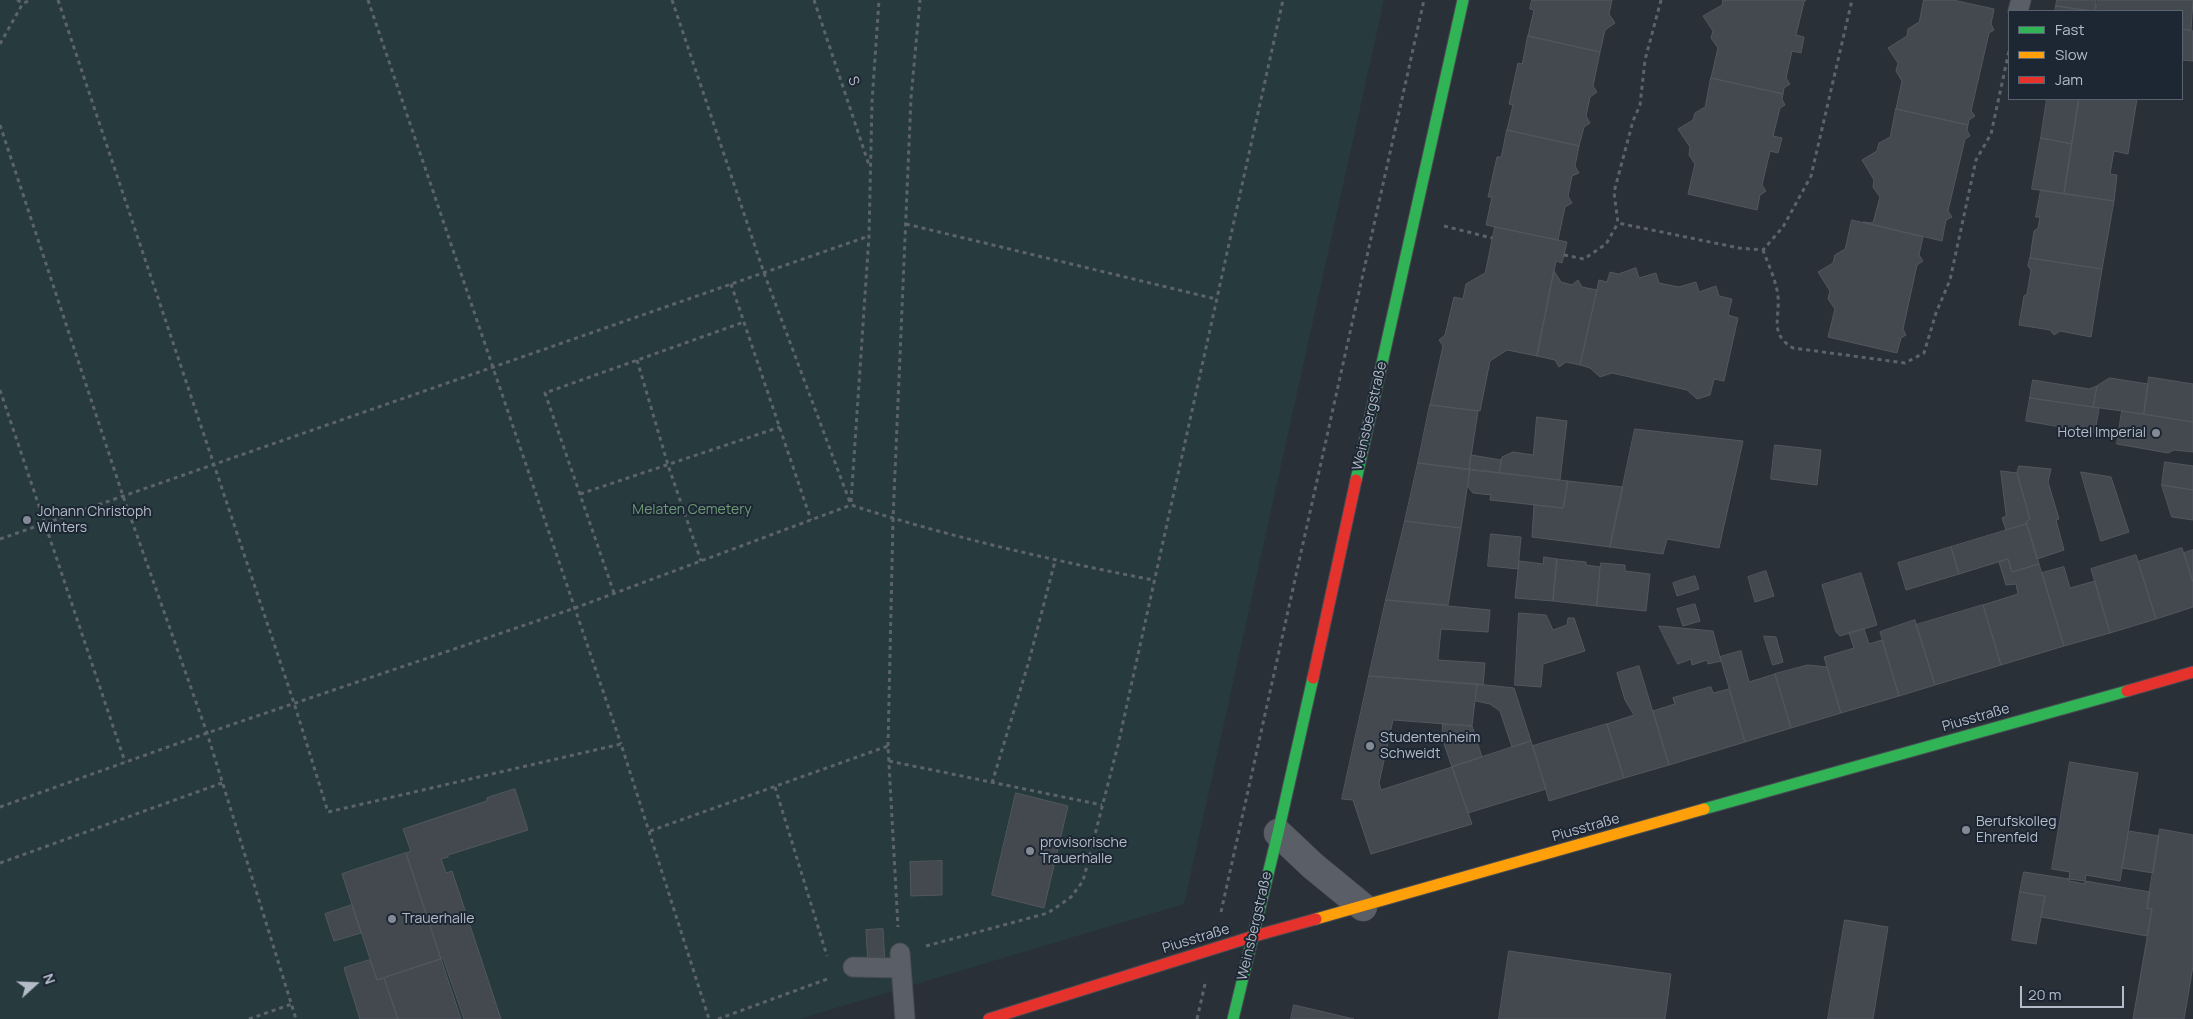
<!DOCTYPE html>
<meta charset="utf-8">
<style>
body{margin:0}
#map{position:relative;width:2193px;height:1019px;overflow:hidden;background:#2a3038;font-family:Manrope,sans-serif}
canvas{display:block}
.legend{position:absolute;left:2008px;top:10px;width:175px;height:90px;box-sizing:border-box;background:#1d2633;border:1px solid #59626f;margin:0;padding:6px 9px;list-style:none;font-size:15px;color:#b4bcc9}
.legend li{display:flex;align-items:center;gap:10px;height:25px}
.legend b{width:25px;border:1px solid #59626f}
.north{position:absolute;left:10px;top:959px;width:50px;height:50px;-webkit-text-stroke:4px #1d2633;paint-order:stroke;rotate:70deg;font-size:14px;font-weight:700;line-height:20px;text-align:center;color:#b4bcc9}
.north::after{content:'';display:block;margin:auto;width:18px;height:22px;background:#b4bcc9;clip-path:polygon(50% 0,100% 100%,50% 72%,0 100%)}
.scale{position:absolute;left:2020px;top:986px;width:104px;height:22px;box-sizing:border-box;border:2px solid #b4bcc9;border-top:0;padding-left:6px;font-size:15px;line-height:18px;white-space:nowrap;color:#b4bcc9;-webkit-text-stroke:4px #1d2633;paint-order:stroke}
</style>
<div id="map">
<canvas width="2193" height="1019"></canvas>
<ul class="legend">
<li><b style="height:6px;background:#30b455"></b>Fast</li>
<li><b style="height:6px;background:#ff9f0a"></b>Slow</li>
<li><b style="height:6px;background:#e5322d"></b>Jam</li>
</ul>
<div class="north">N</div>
<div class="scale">20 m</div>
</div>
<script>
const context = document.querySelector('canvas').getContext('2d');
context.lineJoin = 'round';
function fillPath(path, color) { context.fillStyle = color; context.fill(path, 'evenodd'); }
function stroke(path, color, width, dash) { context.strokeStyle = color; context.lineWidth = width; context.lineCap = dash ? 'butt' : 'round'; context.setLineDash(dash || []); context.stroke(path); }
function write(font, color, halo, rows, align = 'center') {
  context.font = font + ' Manrope,sans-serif'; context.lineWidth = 4; context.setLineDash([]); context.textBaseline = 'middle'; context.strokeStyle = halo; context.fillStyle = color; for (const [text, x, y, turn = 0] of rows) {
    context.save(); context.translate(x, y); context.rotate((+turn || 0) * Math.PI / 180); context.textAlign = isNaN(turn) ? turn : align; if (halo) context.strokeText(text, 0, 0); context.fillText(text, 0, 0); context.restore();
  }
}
const green = new Path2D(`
 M 0,0 L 1384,0 L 1184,904 L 799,1019 L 0,1019 Z`);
const building = new Path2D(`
 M 1532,0 L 1612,0 L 1609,14 L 1615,23 L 1605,30 L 1600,52 L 1528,36 L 1534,10 L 1530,9 Z
 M 1723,0 L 1806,0 L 1804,2 L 1796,35 L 1804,37 L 1801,53 L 1792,51 L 1786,78 L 1790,84 L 1784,88 L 1783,94 L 1711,78 L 1718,48 L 1711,38 L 1713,31 L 1703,16 L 1722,5 Z
 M 1924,0 L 1953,0 L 1994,9 L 1991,24 L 1994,30 L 1989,33 L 1971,111 L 1975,116 L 1969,120 L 1968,125 L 1896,109 L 1902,81 L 1896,71 L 1898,63 L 1888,48 L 1907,36 L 1908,29 L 1919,22 Z
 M 2057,0 L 2096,0 L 2095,11 L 2056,6 Z
 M 2098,0 L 2193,0 L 2191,30 L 2182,29 L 2182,11 L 2096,11 Z
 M 2056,6 L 2088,11 L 2055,11 Z
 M 2182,29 L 2193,31 L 2193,61 L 2182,60 Z
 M 1528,36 L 1600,52 L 1593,86 L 1597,92 L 1590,97 L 1586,116 L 1590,123 L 1584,127 L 1579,146 L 1507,130 L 1513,105 L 1509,104 L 1518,63 L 1522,64 Z
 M 1711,78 L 1783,94 L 1782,99 L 1785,105 L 1780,108 L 1773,136 L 1782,138 L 1778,153 L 1770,151 L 1762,185 L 1766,191 L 1760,195 L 1757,210 L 1688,194 L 1695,164 L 1689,155 L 1690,147 L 1678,129 L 1693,120 L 1695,113 L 1705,107 Z
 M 2047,99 L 2079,99 L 2072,144 L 2041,138 Z
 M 2079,99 L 2137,99 L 2128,154 L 2114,151 L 2110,174 L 2117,175 L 2114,201 L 2064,194 Z
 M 1896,109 L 1968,125 L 1967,130 L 1970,136 L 1965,139 L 1948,211 L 1952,217 L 1946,220 L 1942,241 L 1863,222 L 1873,223 L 1880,197 L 1873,187 L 1874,180 L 1862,160 L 1877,151 L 1879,143 L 1890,137 Z
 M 1507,130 L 1579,146 L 1575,166 L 1579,173 L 1572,176 L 1568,196 L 1572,203 L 1565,207 L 1558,240 L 1486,225 L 1492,197 L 1488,197 L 1497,157 L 1501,157 Z
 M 2041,138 L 2072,144 L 2064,194 L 2032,189 Z
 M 2041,190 L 2114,201 L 2102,269 L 2030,258 L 2034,231 L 2038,228 L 2040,217 L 2036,217 Z
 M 1852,220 L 1923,237 L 1919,255 L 1923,261 L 1917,265 L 1903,329 L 1906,335 L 1901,338 L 1897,353 L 1828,337 L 1835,309 L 1828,299 L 1830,291 L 1818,272 L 1833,263 L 1835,255 L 1845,249 Z
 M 1495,227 L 1567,242 L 1562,263 L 1556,261 L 1537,356 L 1507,350 L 1490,361 L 1480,411 L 1430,405 L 1443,346 L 1439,340 L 1445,335 L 1454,297 L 1463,299 L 1466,284 L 1485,273 Z
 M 2030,258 L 2102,269 L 2091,337 L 2060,331 L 2054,335 L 2050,330 L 2019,325 L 2024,296 L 2027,294 L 2031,270 L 2028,266 Z
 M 1636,268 L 1639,278 L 1656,273 L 1659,283 L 1679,287 L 1696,282 L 1699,292 L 1716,286 L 1719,296 L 1732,299 L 1728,315 L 1738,318 L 1724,381 L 1714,379 L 1710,395 L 1697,399 L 1687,390 L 1612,373 L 1600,377 L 1590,368 L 1580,365 L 1599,280 L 1607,282 L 1610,272 L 1618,274 Z
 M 1554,271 L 1561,282 L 1572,285 L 1578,280 L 1582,287 L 1597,290 L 1580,365 L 1566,362 L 1559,367 L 1555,360 L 1537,356 Z
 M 2149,377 L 2193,384 L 2193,422 L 2144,414 Z
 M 2110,378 L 2148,384 L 2144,414 L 2093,407 L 2097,386 Z
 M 2033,380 L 2089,389 L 2097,386 L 2093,407 L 2030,398 Z
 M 2030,398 L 2099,408 L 2095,433 L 2026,421 Z
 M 1430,405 L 1478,411 L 1469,470 L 1418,463 Z
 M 2122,411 L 2193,422 L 2193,452 L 2174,450 L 2168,453 L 2117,444 Z
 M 1537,417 L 1567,421 L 1560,480 L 1499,473 L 1502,457 L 1513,452 L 1533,455 Z
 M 1635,429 L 1743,441 L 1719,548 L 1667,539 L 1663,554 L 1610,547 Z
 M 1775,445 L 1821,450 L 1817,485 L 1771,479 Z
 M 1471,455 L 1501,460 L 1499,473 L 1469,470 Z
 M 2165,462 L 2193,466 L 2193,490 L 2162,485 Z
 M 1418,463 L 1470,469 L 1461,528 L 1405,521 Z
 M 2019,466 L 2051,469 L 2048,482 L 2059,519 L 2056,520 L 2064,550 L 2037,559 L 2026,522 L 2030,519 L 2017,473 Z
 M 1470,469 L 1568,481 L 1563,508 L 1490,500 L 1491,495 L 1473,493 L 1468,487 Z
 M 2001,471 L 2017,473 L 2030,519 L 2026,522 L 2027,524 L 2006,530 L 2002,518 L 2006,516 Z
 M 2081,472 L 2111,477 L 2129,532 L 2101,541 Z
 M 1568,481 L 1623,487 L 1610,547 L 1532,537 L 1534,505 L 1563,508 Z
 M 2162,485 L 2193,490 L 2193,520 L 2172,517 Z
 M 1405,521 L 1461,528 L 1448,605 L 1386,600 Z
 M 2027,524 L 2039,564 L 2012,572 L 2008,559 L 1959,574 L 1951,547 Z
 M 1491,534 L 1521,537 L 1518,569 L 1488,566 Z
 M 1951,547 L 1959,574 L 1906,590 L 1898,563 Z
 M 2182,548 L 2193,582 L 2193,607 L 2156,619 L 2138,562 Z
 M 2193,550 L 2193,582 L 2184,553 Z
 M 2136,555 L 2156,619 L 2110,633 L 2091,569 Z
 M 1544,557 L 1557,559 L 1553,601 L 1515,598 L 1519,561 L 1543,564 Z
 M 1557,559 L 1586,562 L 1586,565 L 1600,567 L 1597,606 L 1553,601 Z
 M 2008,559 L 2012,572 L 2039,564 L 2064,646 L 2001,665 L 1983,605 L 2018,594 L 2016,584 L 2006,585 L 1999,562 Z
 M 1601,563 L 1625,565 L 1625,571 L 1650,574 L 1646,611 L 1597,606 Z
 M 2064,567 L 2070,588 L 2095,581 L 2110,633 L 2064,646 L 2042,573 Z
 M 1766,571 L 1774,596 L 1755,602 L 1748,577 Z
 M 1861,573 L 1877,625 L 1840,636 L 1836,632 L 1822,585 Z
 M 1695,576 L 1699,589 L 1677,596 L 1673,583 Z
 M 1386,600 L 1490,610 L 1488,632 L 1441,629 L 1438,660 L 1485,663 L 1483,685 L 1369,676 Z
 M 1695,604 L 1700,621 L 1683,626 L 1677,609 Z
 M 1983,605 L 2001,665 L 1935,685 L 1916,625 Z
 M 1519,613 L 1546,615 L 1553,630 L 1567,625 L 1568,618 L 1574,618 L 1585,651 L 1543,664 L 1541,687 L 1515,685 Z
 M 1915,620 L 1935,685 L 1899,696 L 1880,632 Z
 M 1659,626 L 1713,631 L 1721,661 L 1708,664 L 1707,660 L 1692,665 L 1691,659 L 1678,664 Z
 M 1864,629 L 1869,644 L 1882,640 L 1899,696 L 1841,713 L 1824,657 L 1854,648 L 1849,633 Z
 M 1764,636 L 1776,637 L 1783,662 L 1773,665 Z
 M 1741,651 L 1749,682 L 1775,674 L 1791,728 L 1745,742 L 1720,657 Z
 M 1808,665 L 1827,667 L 1841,713 L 1791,728 L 1775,674 Z
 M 1639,666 L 1669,765 L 1624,778 L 1607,724 L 1634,715 L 1625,700 L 1617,673 Z
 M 1369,676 L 1477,684 L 1472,726 L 1393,720 L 1379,783 L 1381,790 L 1452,767 L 1472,824 L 1371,854 L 1353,800 L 1342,799 Z
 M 1477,684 L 1514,688 L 1531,741 L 1512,747 L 1500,711 L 1490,704 L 1476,701 Z
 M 1711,687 L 1713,693 L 1729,689 L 1745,742 L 1669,765 L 1653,711 L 1675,704 L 1673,698 Z
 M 1443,724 L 1472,726 L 1482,757 L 1452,767 L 1442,738 Z
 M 1607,724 L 1624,778 L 1549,801 L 1533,746 Z
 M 1531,741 L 1546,789 L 1468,813 L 1452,767 Z
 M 2070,762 L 2138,773 L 2120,881 L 2086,875 L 2085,881 L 2069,879 L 2070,872 L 2052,869 Z
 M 515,789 L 528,830 L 448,855 L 448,857 L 441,859 L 446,873 L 452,871 L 501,1019 L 464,1019 L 443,958 L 441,959 L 406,853 L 411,851 L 403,829 L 487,801 L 487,798 Z
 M 1016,793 L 1068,806 L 1044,908 L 992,895 Z
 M 2160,829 L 2193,835 L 2193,966 L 2184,1019 L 2133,1019 L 2152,909 L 2147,908 Z
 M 2129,831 L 2159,836 L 2153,873 L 2122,868 Z
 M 406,853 L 441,959 L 377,980 L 342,874 Z
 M 942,861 L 942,895 L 911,896 L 910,862 Z
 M 2024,872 L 2069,879 L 2069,881 L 2085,884 L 2085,881 L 2150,892 L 2147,908 L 2152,909 L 2147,936 L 2041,917 L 2045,896 L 2020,892 Z
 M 2020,892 L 2045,896 L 2036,944 L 2012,940 Z
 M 352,905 L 361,933 L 334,941 L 325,914 Z
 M 1845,920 L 1888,927 L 1873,1019 L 1828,1019 Z
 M 883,929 L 885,965 L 868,966 L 866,930 Z
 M 1509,951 L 1671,974 L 1665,1019 L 1499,1019 Z
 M 441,959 L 461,1019 L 398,1019 L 384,978 Z
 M 370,960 L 377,980 L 384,978 L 398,1019 L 360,1019 L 344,968 Z
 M 1294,1005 L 1354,1019 L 1291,1019 Z`);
const path = new Path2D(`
 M 17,0 L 23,3 L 32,0
 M 58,0 L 294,703 L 328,812 L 621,744 L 709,1019
 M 368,0 L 621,744
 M 672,0 L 764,273 L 851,505
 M 814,0 L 869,165
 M 1661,0 L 1645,60 L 1640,105 L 1633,121 L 1614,192 L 1618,223 L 1739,248 L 1763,250 L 1783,227 L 1811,176 L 1852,0
 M 0,44 L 23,3
 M 0,125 L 123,496 L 207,733 L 296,1019
 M 906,224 L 1216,299
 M 1444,226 L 1492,238
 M 1763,250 C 1768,264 1776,280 1778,296 C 1780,318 1769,334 1793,348 L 1905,363 L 1924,353 L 1936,313 L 1950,280 L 1976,160 L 1991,134 L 2009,51
 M 1564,255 L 1584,259 L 1606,244 L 1618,223
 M 731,284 L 811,520
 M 637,360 L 668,465 L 701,561
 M 0,390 L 125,762
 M 580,494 L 780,427
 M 851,502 L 869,236 L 872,102 L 879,0
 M 0,539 L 869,236
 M 614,593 L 545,393 L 744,322
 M 888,746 L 893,519 L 911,98 L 920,0
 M 889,761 L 1102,805
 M 992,783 L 1029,661 L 1055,561
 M 775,787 L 827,956
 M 0,807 L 207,733 L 575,608 L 851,505 C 949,537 1051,560 1153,580
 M 650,831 L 888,746 L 898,927
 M 0,863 L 222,783
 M 1221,912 L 1424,0
 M 926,946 L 1048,913 L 1071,897 L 1083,881 L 1118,745 L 1283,0
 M 249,1019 L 292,1004
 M 718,1019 L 830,978
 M 1197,1019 L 1205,984`);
const lane = new Path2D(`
 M 2018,11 L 2021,0
 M 900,953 L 905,1019
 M 853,967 L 901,968`);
const street = new Path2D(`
 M 1278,833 L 1313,866 L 1363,907`);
const fast = new Path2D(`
 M 1356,480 L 1463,0
 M 1704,809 L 2127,691
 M 1233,1019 L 1278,833 L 1313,678`);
const slow = new Path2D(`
 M 1316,919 L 1704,809`);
const jam = new Path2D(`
 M 1313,678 L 1356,480
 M 2127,691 L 2193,672
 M 989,1019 L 1251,937 L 1316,919`);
const markers = [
 [2156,433,5,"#848b96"],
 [27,520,5,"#848b96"],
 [1370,746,5,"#848b96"],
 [1966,830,5,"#848b96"],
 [1030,851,5,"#848b96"],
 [392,919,5,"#848b96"]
];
const streetNames = [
 ["S",853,81,71],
 ["Weinsbergstraße",1370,416,-77],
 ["Piusstraße",1976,718,-16],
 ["Piusstraße",1586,828,-16],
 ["Weinsbergstraße",1255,926,-77],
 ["Piusstraße",1196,939,-17]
];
const poiNames = [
 ["Hotel Imperial",2146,433,"right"],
 ["Johann Christoph",37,512],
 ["Winters",37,528],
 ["Studentenheim",1380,738],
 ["Schweidt",1380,754],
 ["Berufskolleg",1976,822],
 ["Ehrenfeld",1976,838],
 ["provisorische",1040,843],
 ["Trauerhalle",1040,859],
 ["Trauerhalle",402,919]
];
const parkNames = [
 ["Melaten Cemetery",692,510]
];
fillPath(green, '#273a3e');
fillPath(building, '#444950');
stroke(building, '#52575f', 1);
stroke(lane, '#484c53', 21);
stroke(street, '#484c53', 29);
stroke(fast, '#484c53', 13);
stroke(slow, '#484c53', 13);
stroke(jam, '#484c53', 13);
stroke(path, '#5d636a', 3, [4, 4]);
stroke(lane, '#5a5e66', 19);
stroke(street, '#5a5e66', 28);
stroke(fast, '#30b455', 11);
stroke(slow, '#ff9f0a', 11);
stroke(jam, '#e5322d', 11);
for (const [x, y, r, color] of markers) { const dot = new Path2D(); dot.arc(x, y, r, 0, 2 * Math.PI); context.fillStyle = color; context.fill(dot); stroke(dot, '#1d2633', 2); }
write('14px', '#b4bcc9', '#1d2633', streetNames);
write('14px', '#b4bcc9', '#1d2633', poiNames, 'left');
write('14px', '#6b9a76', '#1d2633', parkNames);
</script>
